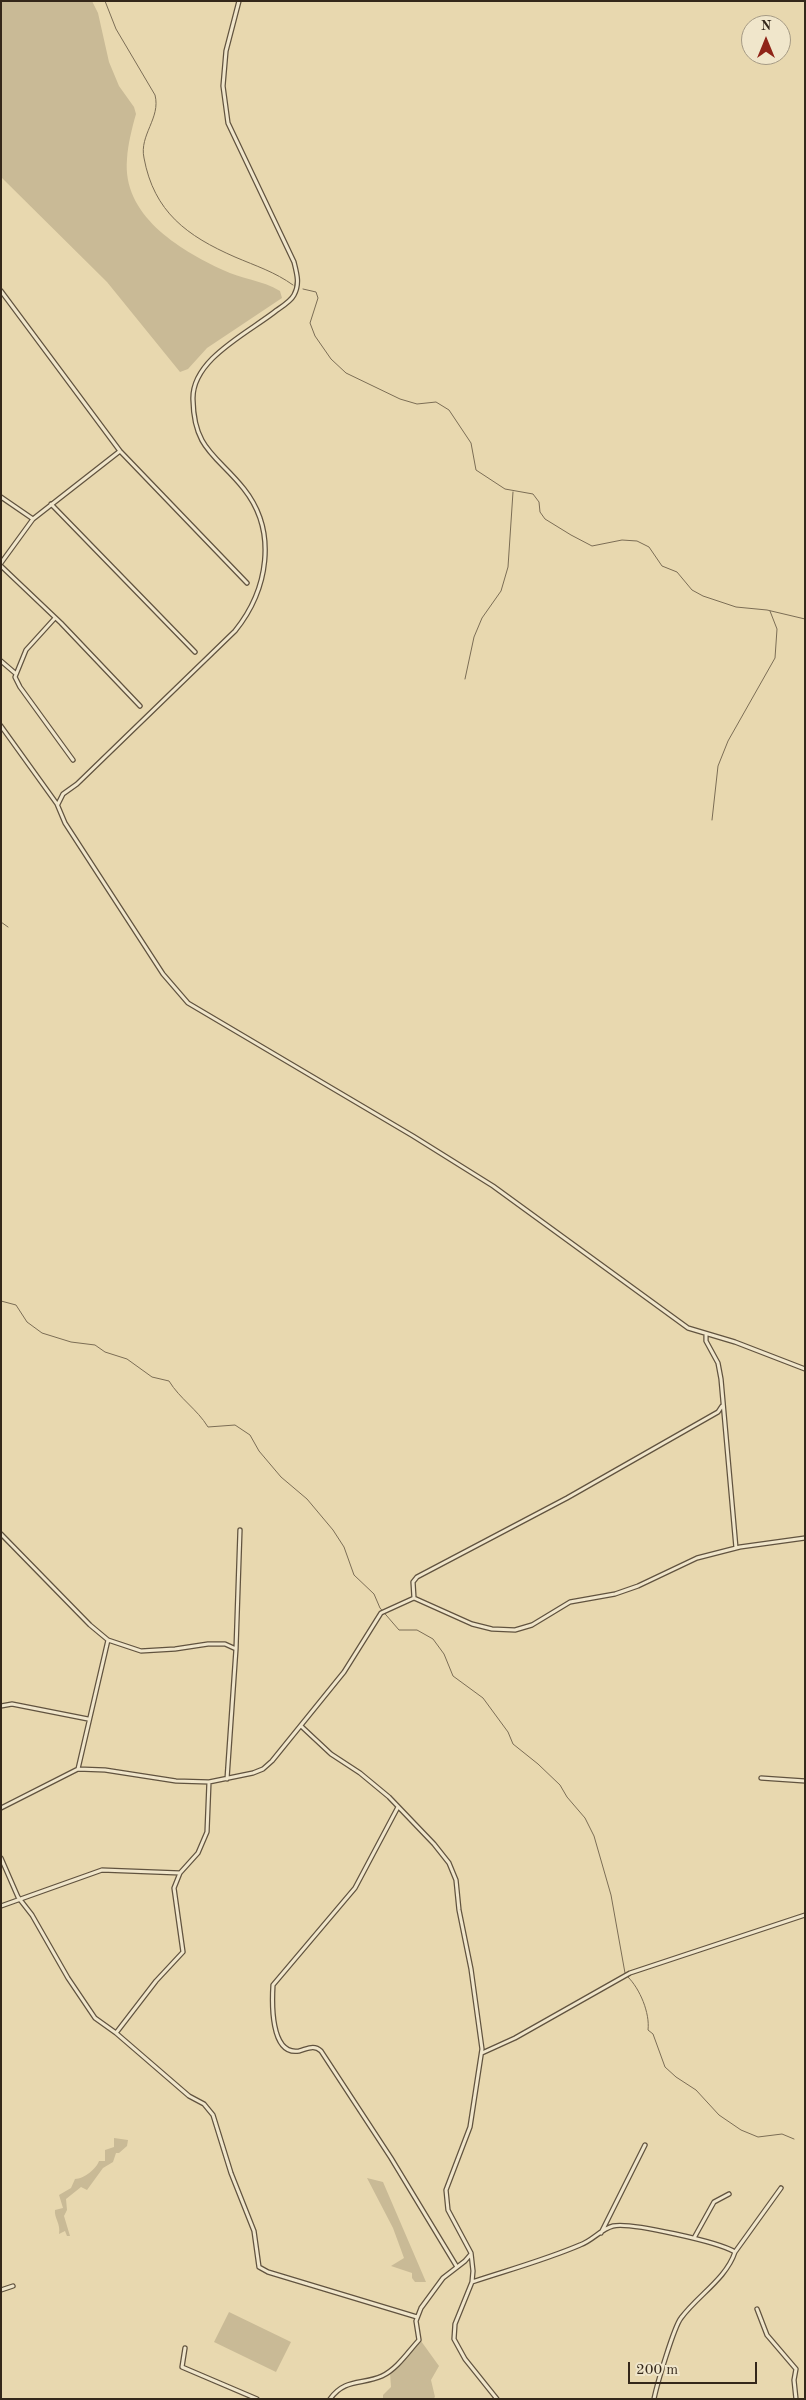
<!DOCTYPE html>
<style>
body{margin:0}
#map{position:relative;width:806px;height:2400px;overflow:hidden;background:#e8d8af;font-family:"Old Standard TT",serif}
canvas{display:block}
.frame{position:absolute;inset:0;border:2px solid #34271a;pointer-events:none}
.north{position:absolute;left:741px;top:15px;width:50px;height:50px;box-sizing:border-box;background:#f0e6cb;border:1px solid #a59a84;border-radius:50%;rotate:0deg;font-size:14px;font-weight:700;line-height:20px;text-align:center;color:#34271a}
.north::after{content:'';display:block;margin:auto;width:18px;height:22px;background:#8f2418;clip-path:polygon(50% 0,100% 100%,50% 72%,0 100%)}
.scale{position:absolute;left:628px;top:2362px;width:129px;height:22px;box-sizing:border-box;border:2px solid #34271a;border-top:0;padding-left:6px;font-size:15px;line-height:18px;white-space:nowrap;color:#34271a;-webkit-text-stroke:4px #f0e6cb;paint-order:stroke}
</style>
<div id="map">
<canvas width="806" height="2400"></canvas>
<div class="frame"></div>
<div class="north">N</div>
<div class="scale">200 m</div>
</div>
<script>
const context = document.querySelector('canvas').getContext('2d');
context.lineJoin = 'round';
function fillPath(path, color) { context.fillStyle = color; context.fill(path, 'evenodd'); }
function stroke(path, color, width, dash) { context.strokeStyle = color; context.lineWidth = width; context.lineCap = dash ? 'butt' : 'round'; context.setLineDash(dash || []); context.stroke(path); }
const green = new Path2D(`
 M 1,1 L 92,1 L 98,13 L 109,62 L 119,86 L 134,107 L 136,114 C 132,128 128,144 127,159 C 122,215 178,249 223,270 C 241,279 262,280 280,291 L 282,298 L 207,348 L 188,369 L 180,372 L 107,282 L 1,177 Z
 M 114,2138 L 128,2140 L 127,2146 L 119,2153 L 116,2153 L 113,2162 L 103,2168 L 87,2190 L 81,2187 L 66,2199 L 67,2210 L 64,2216 L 70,2236 L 67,2236 L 65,2231 L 59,2234 C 61,2224 54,2218 55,2210 L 63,2208 L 59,2195 L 71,2188 L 75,2179 C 84,2179 97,2168 99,2161 L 105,2161 L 105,2150 L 114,2147 Z
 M 367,2178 L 383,2182 L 426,2282 L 415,2282 L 412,2278 L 412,2273 L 391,2266 L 404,2258 L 393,2228 Z
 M 229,2312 L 291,2342 L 276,2372 L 214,2342 Z
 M 421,2341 L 439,2366 L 431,2380 L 435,2397 L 433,2399 L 383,2399 L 383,2395 L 391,2387 L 390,2373 Z`);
const stream = new Path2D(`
 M 105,1 L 116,29 L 155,95 C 161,118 139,135 144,158 C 154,212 187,236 235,257 C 256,266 275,272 293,285
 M 303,289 L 316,292 L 318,298 L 310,323 L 315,336 L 331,359 L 346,373 L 400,399 L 417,404 L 436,402 L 449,410 L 471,443 L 476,470 L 505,489 L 533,494 L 539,502 L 540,512 L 545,519 L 571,535 L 592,546 L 622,540 L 637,541 L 649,547 L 662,566 L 677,572 L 692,590 L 703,596 L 736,607 L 767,610 L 805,619
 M 465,679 L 474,637 L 482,618 L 501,591 L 508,567 L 513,492
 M 712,820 L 718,766 L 728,741 L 775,658 L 777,629 L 770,611
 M 1,922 L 8,927
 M 1,1301 L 16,1305 L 27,1322 L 42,1333 L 71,1342 L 95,1345 L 105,1352 L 127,1359 L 152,1377 L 169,1381 C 180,1399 197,1409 208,1427 L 235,1425 L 250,1435 L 259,1451 L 281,1477 L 307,1499 L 333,1530 L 344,1547 L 354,1575 L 374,1594 L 380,1608 L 399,1630 L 417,1630 L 433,1639 L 444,1654 L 453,1676 L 483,1698 L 508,1732 L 513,1744 L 538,1764 L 560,1785 L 567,1797 L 585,1818 L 594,1836 L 611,1895 L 625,1973
 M 628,1977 C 640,1989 650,2013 648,2030 L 653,2034 L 665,2067 L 676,2077 L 696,2090 L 719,2115 L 741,2130 L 758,2137 L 782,2134 L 794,2139`);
const street = new Path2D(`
 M 1,291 L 120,451 L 247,583
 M 1,497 L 33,519
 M 51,504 L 195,652
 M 1,563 L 33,519 L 120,451
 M 1,566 L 61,623 L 140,706
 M 55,618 L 26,650 L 15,677 L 20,687 L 73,760
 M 1,661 L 15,673
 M 1,726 L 57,804 L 65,823 L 163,974 L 188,1003 L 413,1136 L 493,1186 L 688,1328 L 735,1342 L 805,1369
 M 58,804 L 63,794 L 77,784 L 235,631 C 268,590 278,532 244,489 C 217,455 194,450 193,400 C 191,359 250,332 277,310 C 283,306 291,301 294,295 C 300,284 297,274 294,262 L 228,123 L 223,86 L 226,51 L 239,1
 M 706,1335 L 706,1341 L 718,1363 L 721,1379 L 736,1548
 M 1,1534 L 90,1625 L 108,1640 L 141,1651 L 175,1649 L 208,1644 L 225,1644 L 236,1649 L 227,1779
 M 414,1598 L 413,1582 L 417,1577 L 567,1498 L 718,1412 L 722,1406
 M 236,1649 L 240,1530
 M 1,1706 L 12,1704 L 88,1719
 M 301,1726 L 331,1754 L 360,1773 L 389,1797 L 434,1844 L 449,1863 L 456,1880 L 459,1910 L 471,1969 L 482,2049 L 470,2127 L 446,2190 L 448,2210 L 471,2253 L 473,2271 L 472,2282 L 455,2324 L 454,2339 L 465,2359 L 497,2399
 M 78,1769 L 108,1640
 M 761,1778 L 805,1781
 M 398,1807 L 355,1888 L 273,1985 C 272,2001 270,2056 299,2051 C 307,2049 314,2044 321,2051 L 391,2158 L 457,2267
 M 1,1808 L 78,1769 L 105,1770 L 176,1781 L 209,1782 L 253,1773 L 263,1769 L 272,1761 L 344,1672 L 381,1613 L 414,1598 L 472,1624 L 492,1629 L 515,1630 L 532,1625 L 570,1602 L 615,1594 L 638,1586 L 697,1558 L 740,1547 L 805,1538
 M 1,1858 L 18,1897 L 32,1915 L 68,1978 L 95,2018 L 116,2033 L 189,2096 L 204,2104 L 213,2115 L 231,2173 L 254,2231 L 259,2267 L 268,2272 L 417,2317
 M 1,1906 L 102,1870 L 180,1873
 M 116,2033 L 156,1981 L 183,1952 L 174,1888 L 180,1873 L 198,1853 L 207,1832 L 209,1782
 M 482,2053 L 515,2038 L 630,1973 L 805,1915
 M 601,2233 L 645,2145
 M 694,2238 L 714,2202 L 729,2194
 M 735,2252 L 781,2188
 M 472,2282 C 508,2270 545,2260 580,2245 C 592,2241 601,2229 613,2226 C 630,2222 719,2242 735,2252 C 726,2279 698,2295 681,2318 C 674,2327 657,2384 654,2399
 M 1,2290 L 13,2286
 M 757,2309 L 767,2335 L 796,2369 L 794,2380 L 796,2399
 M 185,2348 L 182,2367 L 257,2399
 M 330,2399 C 345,2378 362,2385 382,2376 C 397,2369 408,2352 419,2340 L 416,2321 L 421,2308 L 443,2278 L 465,2261 L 471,2254`);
fillPath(green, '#c9ba96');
stroke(stream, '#7b6d55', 1);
stroke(street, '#61533f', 5.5);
stroke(street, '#f0e6cb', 3);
</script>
